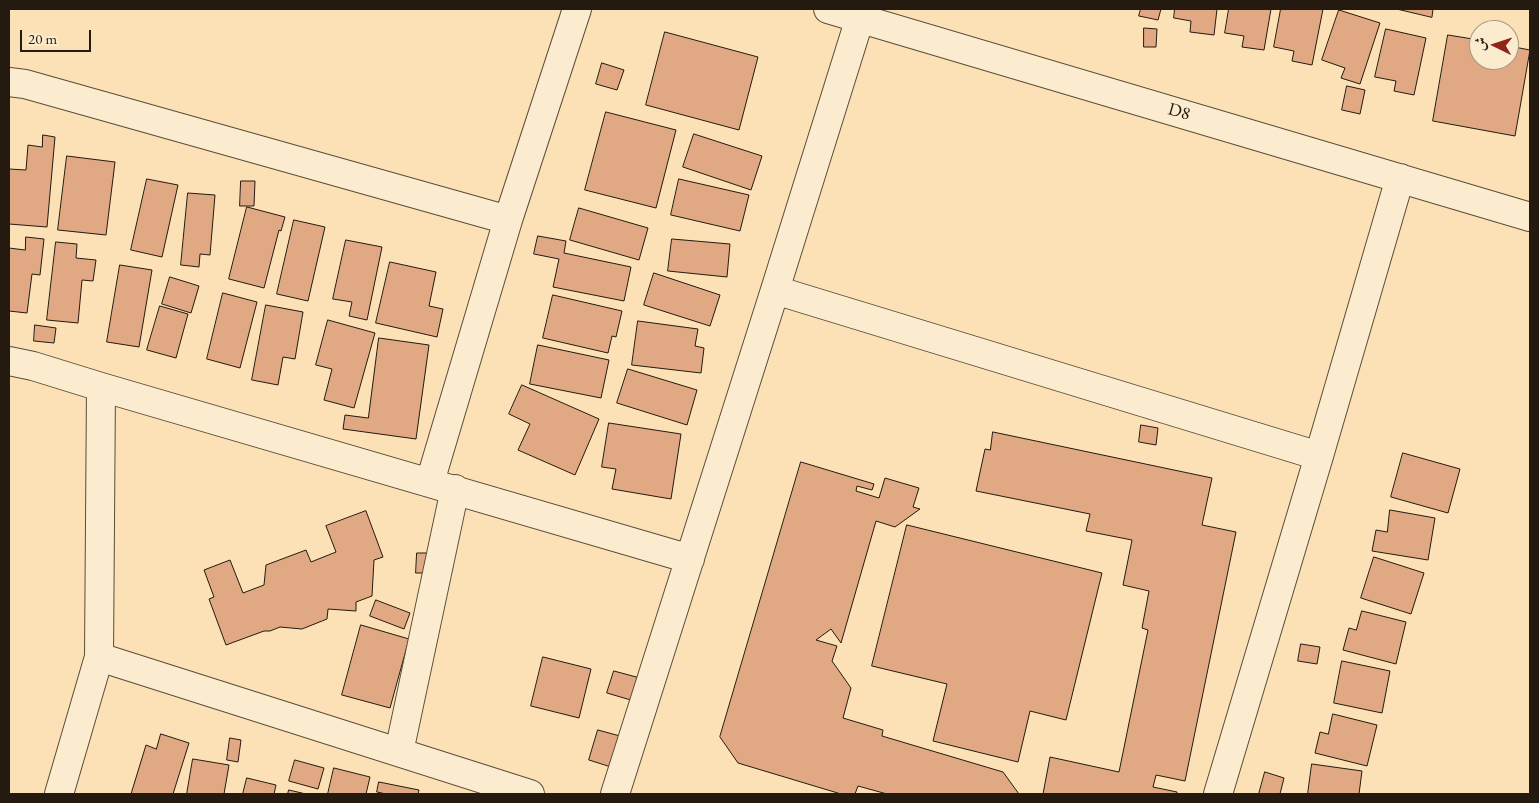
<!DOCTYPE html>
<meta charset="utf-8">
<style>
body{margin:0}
#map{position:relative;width:1539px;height:803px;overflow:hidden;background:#fbe1b5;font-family:"EB Garamond",Amiri,serif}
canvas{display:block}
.frame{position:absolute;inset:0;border:10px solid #241a10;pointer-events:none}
.north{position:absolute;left:1469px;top:20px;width:50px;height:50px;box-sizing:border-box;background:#fceccf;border:1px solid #a69883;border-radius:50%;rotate:274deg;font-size:14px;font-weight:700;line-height:20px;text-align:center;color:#241a10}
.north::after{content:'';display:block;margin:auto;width:18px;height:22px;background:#8f2418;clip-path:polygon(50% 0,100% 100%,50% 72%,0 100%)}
.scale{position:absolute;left:20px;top:30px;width:71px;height:22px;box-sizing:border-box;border:2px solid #241a10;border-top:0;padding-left:6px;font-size:15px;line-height:18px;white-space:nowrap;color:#241a10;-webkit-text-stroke:4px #fceccf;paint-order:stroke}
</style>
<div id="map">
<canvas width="1539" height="803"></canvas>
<div class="frame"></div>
<div class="north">ش</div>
<div class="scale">20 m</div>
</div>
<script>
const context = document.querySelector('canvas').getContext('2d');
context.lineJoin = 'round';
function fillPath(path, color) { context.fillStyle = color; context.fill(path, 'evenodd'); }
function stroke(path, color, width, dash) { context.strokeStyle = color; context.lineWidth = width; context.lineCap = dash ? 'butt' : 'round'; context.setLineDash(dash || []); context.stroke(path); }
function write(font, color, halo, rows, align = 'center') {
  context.font = font + ' "EB Garamond",serif'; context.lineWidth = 4.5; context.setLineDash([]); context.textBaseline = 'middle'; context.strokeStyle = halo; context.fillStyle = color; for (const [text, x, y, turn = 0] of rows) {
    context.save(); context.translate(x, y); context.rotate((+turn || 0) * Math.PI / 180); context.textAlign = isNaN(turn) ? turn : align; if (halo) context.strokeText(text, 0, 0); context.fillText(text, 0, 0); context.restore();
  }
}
const building = new Path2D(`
 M 1141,9 L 1161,9 L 1158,20 L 1139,16 Z
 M 1175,9 L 1217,9 L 1214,35 L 1190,32 L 1191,21 L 1174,18 Z
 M 1229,9 L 1271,9 L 1264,50 L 1242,47 L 1244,36 L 1225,33 Z
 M 1281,9 L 1323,9 L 1312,65 L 1292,61 L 1294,51 L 1274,47 Z
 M 1397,9 L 1433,9 L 1432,17 Z
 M 1339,10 L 1380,23 L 1360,84 L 1341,78 L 1345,68 L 1322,60 Z
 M 1144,28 L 1157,29 L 1156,47 L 1144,47 Z
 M 1386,29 L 1426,38 L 1414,95 L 1394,91 L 1396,81 L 1375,77 Z
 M 665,32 L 758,57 L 739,130 L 646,105 Z
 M 1448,35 L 1479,40 L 1479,60 L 1509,60 L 1509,46 L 1530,50 L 1515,136 L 1433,121 Z
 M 602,63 L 624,70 L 617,90 L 596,84 Z
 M 1347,86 L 1365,90 L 1360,114 L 1342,110 Z
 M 606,112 L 676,130 L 656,208 L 585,190 Z
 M 694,134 L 762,156 L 751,190 L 683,167 Z
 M 43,135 L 55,137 L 47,227 L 9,224 L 9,169 L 26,170 L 28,145 L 42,147 Z
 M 67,156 L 115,162 L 106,235 L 58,230 Z
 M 147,179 L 178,185 L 162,257 L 131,250 Z
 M 679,179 L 749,195 L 740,231 L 671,215 Z
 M 241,181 L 255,181 L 254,206 L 240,206 Z
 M 188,193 L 215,195 L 210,255 L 200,254 L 199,267 L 181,265 Z
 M 247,207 L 285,217 L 281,231 L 279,230 L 264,288 L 229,279 Z
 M 579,208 L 648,228 L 639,260 L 570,240 Z
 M 294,220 L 325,227 L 308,301 L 277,294 Z
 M 538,236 L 566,241 L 564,253 L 631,267 L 624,301 L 553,287 L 559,259 L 534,254 Z
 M 26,237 L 44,239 L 40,275 L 32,274 L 27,313 L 9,311 L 9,248 L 25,250 Z
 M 672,239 L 730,244 L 727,277 L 668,271 Z
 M 346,240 L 382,247 L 367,320 L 349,316 L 352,302 L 333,299 Z
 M 56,242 L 77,244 L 76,258 L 96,260 L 93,281 L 82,280 L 78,323 L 47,320 Z
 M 390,262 L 436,272 L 429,306 L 443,309 L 437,337 L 376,323 Z
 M 120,265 L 152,270 L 139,347 L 107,342 Z
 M 654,273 L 720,295 L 710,326 L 644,305 Z
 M 170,277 L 199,286 L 191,313 L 162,304 Z
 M 223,293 L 257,302 L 240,368 L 207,359 Z
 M 553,295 L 622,311 L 616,337 L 612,336 L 608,353 L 543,338 Z
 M 266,305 L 303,312 L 295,359 L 283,357 L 278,385 L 252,380 Z
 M 160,306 L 188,314 L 176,358 L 147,350 Z
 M 328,320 L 375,333 L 354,408 L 324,400 L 332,369 L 316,365 Z
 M 638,321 L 698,329 L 695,346 L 704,348 L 701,373 L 632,365 Z
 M 35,325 L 56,328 L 54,343 L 34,341 Z
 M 379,338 L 429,345 L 416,439 L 343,429 L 345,415 L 368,418 Z
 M 538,345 L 609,360 L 601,398 L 530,384 Z
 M 628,369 L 697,390 L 687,425 L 617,403 Z
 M 522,385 L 599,419 L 575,475 L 518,450 L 530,424 L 509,414 Z
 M 609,423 L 681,434 L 671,499 L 612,489 L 616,469 L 602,467 Z
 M 1141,425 L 1158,428 L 1156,445 L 1139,442 Z
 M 993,432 L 1212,478 L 1202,525 L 1236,532 L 1185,781 L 1156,775 L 1153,787 L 1177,792 L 1177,794 L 1043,794 L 1050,757 L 1119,772 L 1148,630 L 1142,628 L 1149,591 L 1123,585 L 1132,540 L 1086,531 L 1090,514 L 976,491 L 985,449 L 990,450 Z
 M 1403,453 L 1460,469 L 1448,513 L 1391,497 Z
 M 801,462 L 874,484 L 872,490 L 857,486 L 856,491 L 879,498 L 885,478 L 919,488 L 913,507 L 920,509 L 895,527 L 876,521 L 841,643 L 831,629 L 816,640 L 837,646 L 832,661 L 851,688 L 843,718 L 883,730 L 882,736 L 1003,772 L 1019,794 L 887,794 L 858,786 L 855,794 L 841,794 L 738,763 L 720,737 Z
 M 1390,510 L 1435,518 L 1428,560 L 1372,551 L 1376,530 L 1387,532 Z
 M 366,511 L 383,557 L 374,560 L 372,596 L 356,602 L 356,611 L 328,609 L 327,619 L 302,629 L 280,627 L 270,631 L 264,631 L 226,645 L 209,599 L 214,597 L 204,570 L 230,560 L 243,593 L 264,585 L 266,565 L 306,550 L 311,562 L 336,552 L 326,526 Z
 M 907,525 L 1102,573 L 1066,720 L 1030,711 L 1018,762 L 933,741 L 947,684 L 872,666 Z
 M 417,553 L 435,553 L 434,573 L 416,573 Z
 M 1374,557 L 1424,573 L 1411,614 L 1361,598 Z
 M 376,600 L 410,613 L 404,629 L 370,616 Z
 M 1362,611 L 1406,622 L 1396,664 L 1343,650 L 1349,628 L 1356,630 Z
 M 361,625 L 409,639 L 390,708 L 342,695 Z
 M 1301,644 L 1320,647 L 1317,664 L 1298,661 Z
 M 543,657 L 591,669 L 579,718 L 531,706 Z
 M 1342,661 L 1390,671 L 1382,713 L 1334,703 Z
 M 614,671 L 640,678 L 634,701 L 607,693 Z
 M 1333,714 L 1377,725 L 1367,766 L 1315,753 L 1320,732 L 1328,734 Z
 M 598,730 L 620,736 L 611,767 L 589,760 Z
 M 161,734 L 189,743 L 173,794 L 131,794 L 146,745 L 156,749 Z
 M 230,738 L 241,740 L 238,762 L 227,760 Z
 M 193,759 L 229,765 L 224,794 L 187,794 Z
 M 295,760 L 324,768 L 318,789 L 289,781 Z
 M 1312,764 L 1362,771 L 1359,794 L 1308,794 Z
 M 334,768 L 370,777 L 366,794 L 328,794 Z
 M 1265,772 L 1284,778 L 1280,794 L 1259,794 Z
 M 247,778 L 276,785 L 274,794 L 243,794 Z
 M 379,782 L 419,790 L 418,794 L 386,794 L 377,792 Z
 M 289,790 L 306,794 L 288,794 Z`);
const minor = new Path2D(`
 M 828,9 L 1530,217
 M 9,82 L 25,84 L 508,220 L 430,482
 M 508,220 L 577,9
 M 775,290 L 1319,456
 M 9,361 L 33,366 L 101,387 L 690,559
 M 99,657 L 530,794
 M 399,752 L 455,489
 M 59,794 L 99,657 L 101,387
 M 615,794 L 775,290 L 860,18
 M 1218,794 L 1319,456 L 1400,178`);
const streetNames = [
 ["D8",1179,112,16]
];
fillPath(building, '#e0a883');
stroke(building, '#241a10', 1);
stroke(minor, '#5a4c39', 30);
stroke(minor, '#fceccf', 28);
write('18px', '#241a10', '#fceccf', streetNames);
</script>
